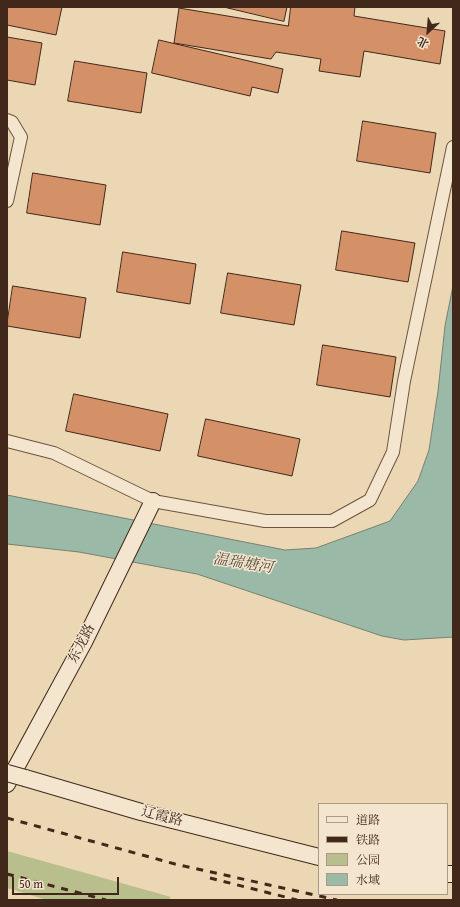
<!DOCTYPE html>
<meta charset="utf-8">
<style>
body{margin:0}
#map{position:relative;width:460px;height:907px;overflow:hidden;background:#ecd7b4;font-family:"Gentium Book Plus","Noto Serif SC",serif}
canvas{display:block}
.frame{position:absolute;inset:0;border:8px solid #42281a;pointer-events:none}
.legend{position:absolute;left:318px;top:803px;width:130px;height:92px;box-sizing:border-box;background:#f3e5ce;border:1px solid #ac9986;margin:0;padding:5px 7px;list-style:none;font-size:12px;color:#42281a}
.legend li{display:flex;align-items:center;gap:8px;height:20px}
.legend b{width:20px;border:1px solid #ac9986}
.north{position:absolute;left:408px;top:12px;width:40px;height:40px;-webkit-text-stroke:3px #f3e5ce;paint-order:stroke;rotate:206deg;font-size:11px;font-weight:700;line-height:16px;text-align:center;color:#42281a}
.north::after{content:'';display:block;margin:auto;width:14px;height:18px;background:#42281a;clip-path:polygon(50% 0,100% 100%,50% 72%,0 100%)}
.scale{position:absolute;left:12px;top:877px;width:107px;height:18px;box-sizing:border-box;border:2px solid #42281a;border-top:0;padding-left:5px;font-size:12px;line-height:14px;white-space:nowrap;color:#42281a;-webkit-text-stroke:3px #f3e5ce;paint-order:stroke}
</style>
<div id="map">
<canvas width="460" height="907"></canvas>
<div class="frame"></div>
<ul class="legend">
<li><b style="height:5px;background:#f3e5ce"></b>道路</li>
<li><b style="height:5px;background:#42281a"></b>铁路</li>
<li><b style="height:11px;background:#b8be8c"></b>公园</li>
<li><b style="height:11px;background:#9abaa7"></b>水域</li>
</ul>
<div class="north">北</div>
<div class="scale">50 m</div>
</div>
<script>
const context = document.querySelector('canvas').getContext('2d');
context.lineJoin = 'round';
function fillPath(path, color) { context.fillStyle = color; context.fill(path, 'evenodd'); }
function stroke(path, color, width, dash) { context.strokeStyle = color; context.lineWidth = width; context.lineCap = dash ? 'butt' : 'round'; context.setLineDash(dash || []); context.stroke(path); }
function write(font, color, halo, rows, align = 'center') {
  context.font = font + ' "Gentium Book Plus","Noto Serif SC",serif'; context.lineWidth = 3; context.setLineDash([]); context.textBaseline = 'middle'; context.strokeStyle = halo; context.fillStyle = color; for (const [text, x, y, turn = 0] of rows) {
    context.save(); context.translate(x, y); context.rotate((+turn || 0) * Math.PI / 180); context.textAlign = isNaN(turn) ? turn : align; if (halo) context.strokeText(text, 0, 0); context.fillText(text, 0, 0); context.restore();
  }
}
const green = new Path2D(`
 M 7,851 L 171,897 L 168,900 L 47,900 L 7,888 Z`);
const water = new Path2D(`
 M 453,286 L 453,637 L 404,640 L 382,636 L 197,574 L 79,552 L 7,544 L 7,495 L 285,550 L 316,548 L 390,521 L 418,481 L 429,450 L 438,391 L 445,326 Z`);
const building = new Path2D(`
 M 7,7 L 62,7 L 56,35 L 7,25 Z
 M 224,7 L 287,7 L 284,21 Z
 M 291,7 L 355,7 L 354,16 L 445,31 L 440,64 L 364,51 L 360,77 L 319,71 L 321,59 L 276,52 L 271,59 L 174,43 L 179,8 L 288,26 Z
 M 7,37 L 42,43 L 35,85 L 7,80 Z
 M 159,40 L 283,69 L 278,93 L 252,87 L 250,96 L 152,73 Z
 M 75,61 L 147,73 L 141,113 L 68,101 Z
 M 363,121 L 436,133 L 430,173 L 357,161 Z
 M 33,173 L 106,185 L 100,225 L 27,213 Z
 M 342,231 L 415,243 L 408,282 L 336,270 Z
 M 123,252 L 196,264 L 190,304 L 117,292 Z
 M 228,273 L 301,285 L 294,325 L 221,313 Z
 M 13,286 L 86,298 L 80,338 L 7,326 Z
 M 323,345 L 396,357 L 390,397 L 317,385 Z
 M 74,394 L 168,414 L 160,451 L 66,431 Z
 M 206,419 L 300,439 L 292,476 L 198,456 Z`);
const street = new Path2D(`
 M 7,120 L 12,122 L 21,137 L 7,201
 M 7,441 L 54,453 L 153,501 L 265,521 L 332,521 L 370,500 L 393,452 L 404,381 L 453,147`);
const secondary = new Path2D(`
 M 25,778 L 141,812 L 319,857
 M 7,784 L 84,642 L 153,501
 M 447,874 L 453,874`);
const rail = new Path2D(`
 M 7,818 L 175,864 L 337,900
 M 7,874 L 106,900
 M 210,878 L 297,900`);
const secondaryBridge = new Path2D(`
 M 7,773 L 25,778`);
const streetNames = [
 ["东龙路",82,644,-63],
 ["辽霞路",162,817,14]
];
const waterNames = [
 ["温瑞塘河",243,564,9]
];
fillPath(green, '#b8be8c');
fillPath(water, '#9abaa7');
stroke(water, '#77806f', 1);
fillPath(building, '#d49066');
stroke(building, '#42281a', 1);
stroke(street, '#6c5440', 14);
stroke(secondary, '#42281a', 18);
stroke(street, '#f3e5ce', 12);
stroke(secondary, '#f3e5ce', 16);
stroke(rail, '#42281a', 3, [7, 7]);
stroke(secondaryBridge, '#42281a', 18, []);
stroke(secondaryBridge, '#f3e5ce', 16);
write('14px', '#42281a', '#f3e5ce', streetNames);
write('italic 15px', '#584c3d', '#f3e5ce', waterNames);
</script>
